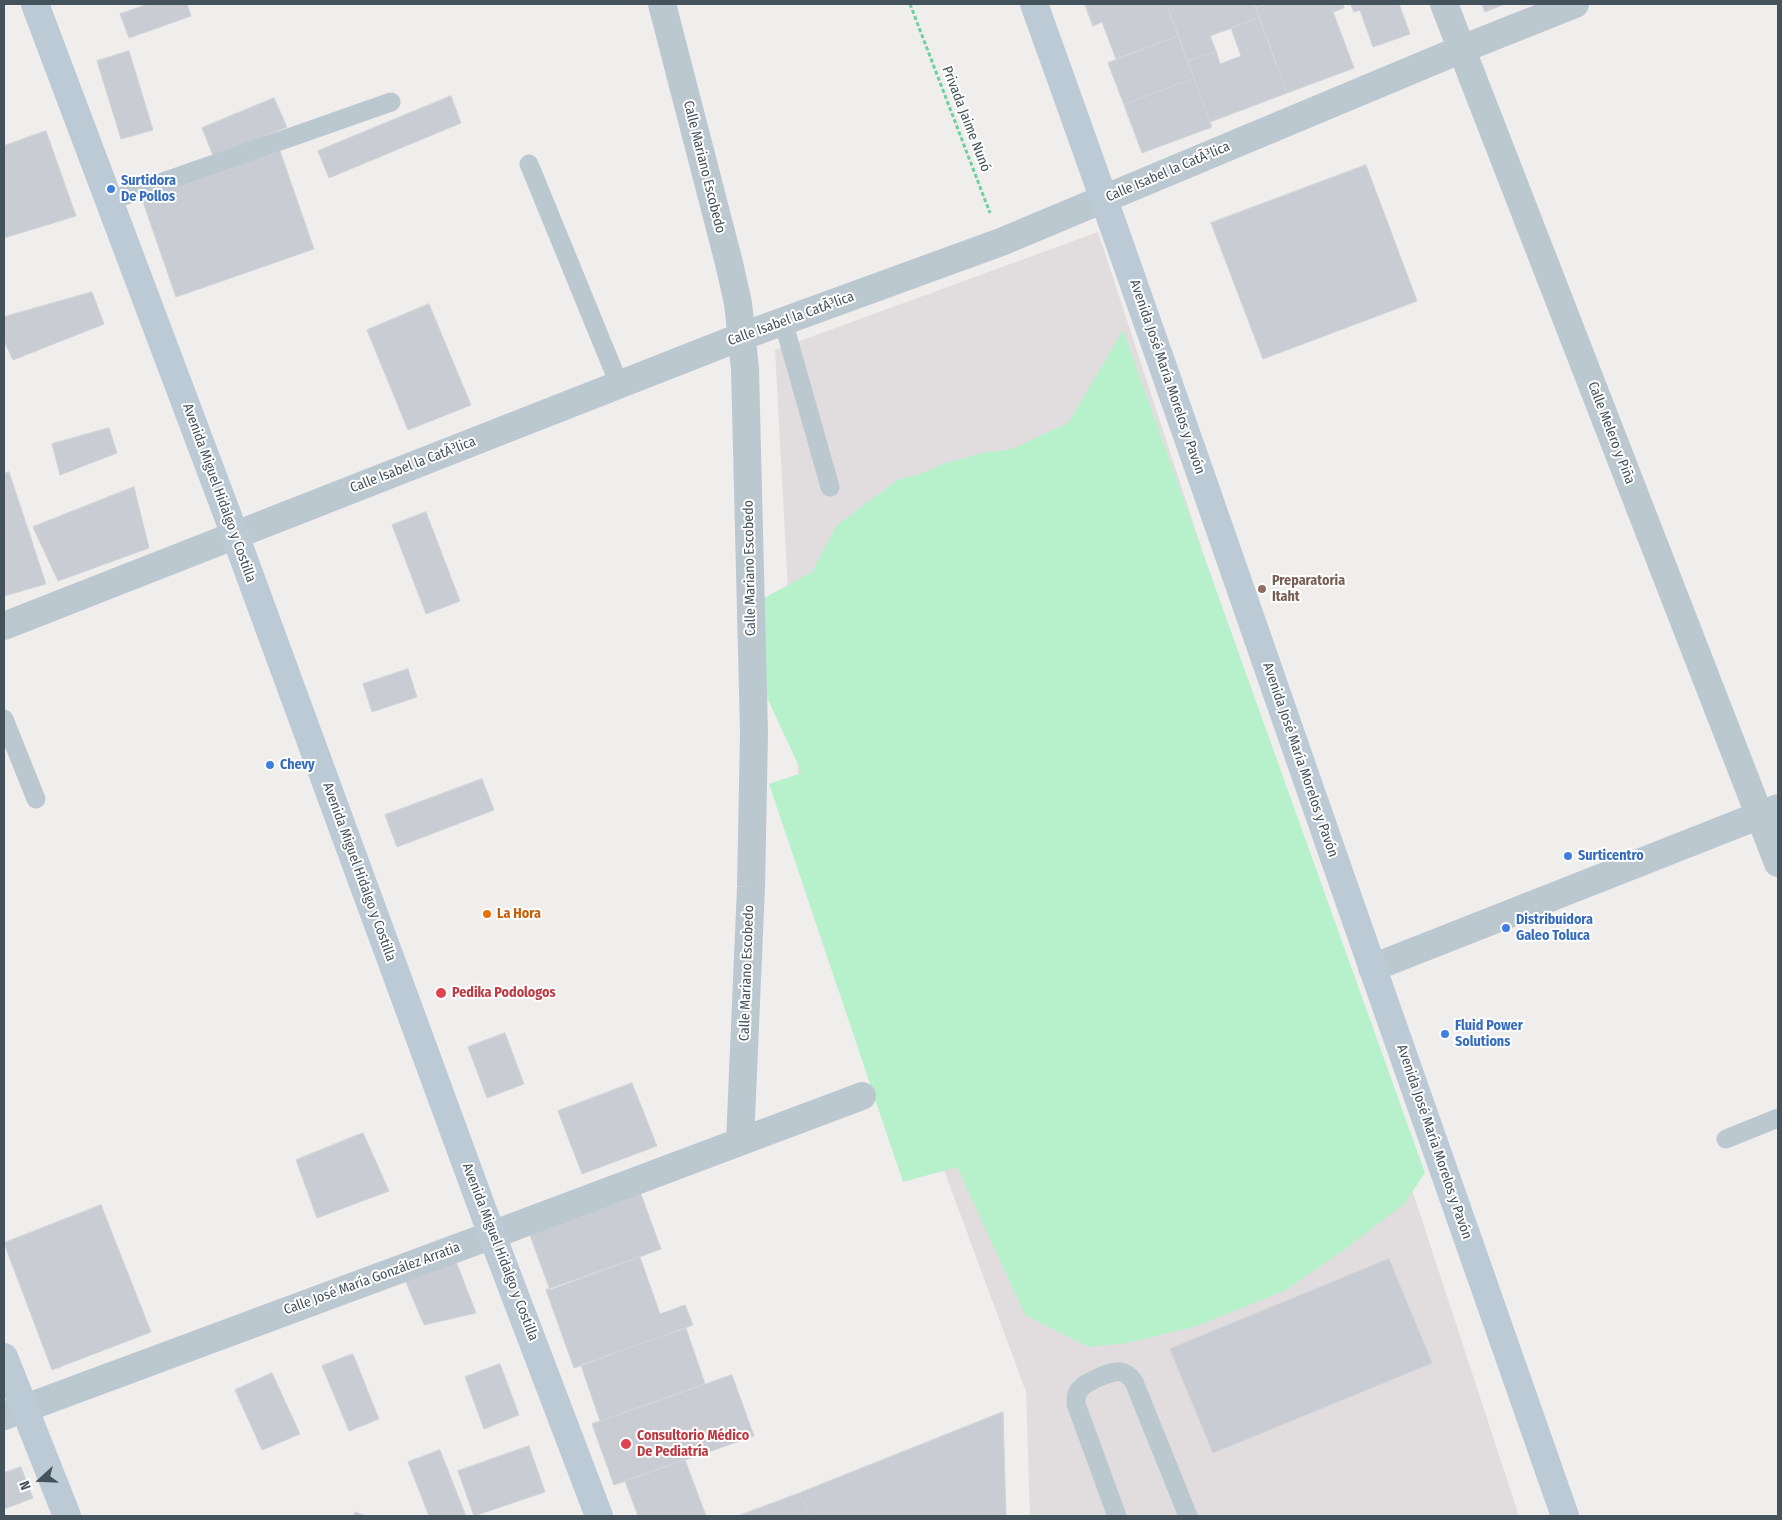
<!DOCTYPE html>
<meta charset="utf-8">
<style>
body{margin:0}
#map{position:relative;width:1782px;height:1520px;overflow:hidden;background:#f0eded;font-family:"Fira Sans Condensed",sans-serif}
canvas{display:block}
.frame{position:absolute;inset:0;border:5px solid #44525b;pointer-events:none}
.north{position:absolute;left:15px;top:1455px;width:50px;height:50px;-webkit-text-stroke:4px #fff;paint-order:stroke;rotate:250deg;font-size:14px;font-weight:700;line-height:20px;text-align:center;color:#44525b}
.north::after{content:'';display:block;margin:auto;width:18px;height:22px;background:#44525b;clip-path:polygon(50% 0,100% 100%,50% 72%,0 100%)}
</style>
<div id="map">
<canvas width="1782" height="1520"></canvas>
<div class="frame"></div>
<div class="north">N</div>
</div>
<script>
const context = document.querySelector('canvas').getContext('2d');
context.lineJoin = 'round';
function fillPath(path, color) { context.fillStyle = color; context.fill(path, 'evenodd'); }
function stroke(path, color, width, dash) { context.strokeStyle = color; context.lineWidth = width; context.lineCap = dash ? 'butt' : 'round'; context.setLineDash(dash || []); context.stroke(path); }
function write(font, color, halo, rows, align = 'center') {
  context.font = font + ' "Fira Sans Condensed",sans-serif'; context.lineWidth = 4; context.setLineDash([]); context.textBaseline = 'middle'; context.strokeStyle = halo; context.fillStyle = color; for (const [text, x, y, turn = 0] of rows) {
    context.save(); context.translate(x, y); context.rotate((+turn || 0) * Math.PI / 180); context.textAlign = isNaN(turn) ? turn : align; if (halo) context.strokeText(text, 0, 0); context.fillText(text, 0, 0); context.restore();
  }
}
const education = new Path2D(`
 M 1098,232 L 1519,1516 L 1030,1516 L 1026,1392 L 798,775 L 775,350 Z`);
const green = new Path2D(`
 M 1123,330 L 1425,1173 L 1404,1204 L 1345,1249 L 1286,1290 L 1197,1326 L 1127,1343 L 1089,1347 L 1025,1315 L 957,1167 L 903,1182 L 769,784 L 802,773 L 763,689 L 764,598 L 812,572 L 837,525 L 899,479 L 918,475 L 943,464 L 982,453 L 1012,449 L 1068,423 Z`);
const building = new Path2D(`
 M 149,4 L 187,4 L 191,16 L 129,38 L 120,14 Z
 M 1085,4 L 1167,4 L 1178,36 L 1116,59 L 1102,22 L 1093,26 Z
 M 1167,4 L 1254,4 L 1259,18 L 1210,36 L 1216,51 L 1188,61 Z
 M 1254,4 L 1268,4 L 1256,8 Z
 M 1268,4 L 1330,4 L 1354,68 L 1287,93 L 1256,8 Z
 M 1330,4 L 1343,4 L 1344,8 L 1333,12 Z
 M 1351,4 L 1399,4 L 1410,34 L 1373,47 L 1360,10 L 1354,12 Z
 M 1482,4 L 1505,4 L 1485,12 Z
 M 1259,18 L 1287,93 L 1210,122 L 1188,61 L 1216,51 L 1220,64 L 1241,56 L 1231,28 Z
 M 1178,36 L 1194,78 L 1124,105 L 1108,63 Z
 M 129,51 L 153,130 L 121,139 L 97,61 Z
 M 1194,78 L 1212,127 L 1142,153 L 1124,105 Z
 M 451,96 L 461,123 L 329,178 L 318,151 Z
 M 274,98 L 287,127 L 214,158 L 202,128 Z
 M 46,131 L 76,216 L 4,238 L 4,146 Z
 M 280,151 L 314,249 L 176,297 L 142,199 Z
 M 1366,165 L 1417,301 L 1263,359 L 1211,223 Z
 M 92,292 L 104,324 L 13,360 L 4,341 L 4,317 Z
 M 429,304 L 471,405 L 408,430 L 367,330 Z
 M 109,428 L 117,453 L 60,475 L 52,444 Z
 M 9,472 L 46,584 L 4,596 L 4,474 Z
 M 134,487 L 149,548 L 58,581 L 33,527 Z
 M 426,512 L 460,601 L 426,614 L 392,525 Z
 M 408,669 L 417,697 L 372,712 L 363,684 Z
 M 482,779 L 494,810 L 397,847 L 385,815 Z
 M 505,1033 L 524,1084 L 487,1098 L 468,1047 Z
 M 632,1083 L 657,1146 L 582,1174 L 558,1111 Z
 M 363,1133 L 389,1191 L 317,1218 L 296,1160 Z
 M 638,1186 L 661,1249 L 550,1290 L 527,1227 Z
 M 101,1205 L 151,1332 L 52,1370 L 4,1243 Z
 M 640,1257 L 660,1314 L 685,1305 L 693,1325 L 574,1368 L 546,1290 Z
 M 455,1259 L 476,1313 L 424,1325 L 405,1280 Z
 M 1389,1259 L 1432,1363 L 1213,1453 L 1170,1349 Z
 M 686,1328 L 705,1384 L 600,1421 L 581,1365 Z
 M 353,1354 L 379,1419 L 349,1431 L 322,1366 Z
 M 500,1364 L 519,1415 L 484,1429 L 465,1377 Z
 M 272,1373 L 300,1434 L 262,1450 L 235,1390 Z
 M 732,1375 L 754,1436 L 614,1485 L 592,1424 Z
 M 1003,1412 L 1006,1516 L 809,1516 L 800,1493 Z
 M 529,1446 L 545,1492 L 474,1516 L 458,1471 Z
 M 440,1450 L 466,1516 L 429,1516 L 408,1462 Z
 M 685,1460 L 706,1516 L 638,1516 L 625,1481 Z
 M 21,1467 L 33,1498 L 4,1509 L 4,1473 Z
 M 800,1493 L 809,1516 L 738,1516 Z
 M 355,1512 L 366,1516 L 354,1516 Z`);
const path = new Path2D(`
 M 910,4 L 990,213`);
const service = new Path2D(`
 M 529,164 L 619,384
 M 109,201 L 391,102
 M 783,321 L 830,487
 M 4,719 L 36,799
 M 1726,1139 L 1778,1118
 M 1117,1516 L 1076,1404 C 1076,1399 1076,1393 1080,1389 C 1086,1382 1112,1370 1121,1372 C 1127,1373 1130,1377 1134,1382 L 1188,1516`);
const minor = new Path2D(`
 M 662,4 L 729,263 L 738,303 L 745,369 L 754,733 L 751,887 L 740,1142
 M 1444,4 L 1778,863
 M 4,626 L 743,336 L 1001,242 L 1462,49 L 1575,4
 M 1372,968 L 1778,808
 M 4,1416 L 492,1235 L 862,1096`);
const secondary = new Path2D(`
 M 35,4 L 235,535 L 492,1235 L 599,1516
 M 1034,4 C 1150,324 1260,647 1373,969 C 1436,1152 1501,1334 1565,1516
 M 4,1357 L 67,1516`);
const markers = [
 [111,189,5,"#3f7fe0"],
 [1262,589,5,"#8d6e63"],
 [270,765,5,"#3f7fe0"],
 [1568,856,5,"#3f7fe0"],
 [487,914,5,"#e8710a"],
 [1506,928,5,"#3f7fe0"],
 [441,993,6,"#e0444e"],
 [1445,1034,5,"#3f7fe0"],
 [626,1444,6,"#e0444e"]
];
const streetNames = [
 ["Privada Jaime Nunó",966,119,69],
 ["Calle Mariano Escobedo",704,167,76],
 ["Calle Isabel la CatÃ³lica",1168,172,-23],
 ["Calle Isabel la CatÃ³lica",791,319,-20],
 ["Avenida José María Morelos y Pavón",1167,377,71],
 ["Calle Melero y Piña",1611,433,69],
 ["Calle Isabel la CatÃ³lica",413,465,-21],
 ["Avenida Miguel Hidalgo y Costilla",219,493,70],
 ["Calle Mariano Escobedo",750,568,-91],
 ["Avenida José María Morelos y Pavón",1300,760,71],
 ["Avenida Miguel Hidalgo y Costilla",359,872,70],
 ["Calle Mariano Escobedo",747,973,-88],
 ["Avenida José María Morelos y Pavón",1434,1142,71],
 ["Avenida Miguel Hidalgo y Costilla",500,1252,69],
 ["Calle José María González Arratia",372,1279,-20]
];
const shopNames = [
 ["Surtidora",121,181],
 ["De Pollos",121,197],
 ["Chevy",280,765],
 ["Surticentro",1578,856],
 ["Distribuidora",1516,920],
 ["Galeo Toluca",1516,936],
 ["Fluid Power",1455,1026],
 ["Solutions",1455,1042]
];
const educationNames = [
 ["Preparatoria",1272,581],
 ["Itaht",1272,597]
];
const foodNames = [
 ["La Hora",497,914]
];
const healthNames = [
 ["Pedika Podologos",452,993],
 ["Consultorio Médico",637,1436],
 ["De Pediatría",637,1452]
];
fillPath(education, '#e1dddf');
fillPath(green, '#b7f1cb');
fillPath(building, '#c9ccd2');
stroke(building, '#d0d3d9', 1);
stroke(path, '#6dd19b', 3, [4, 2.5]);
stroke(service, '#bcc8d0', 19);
stroke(minor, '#bcc8d0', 28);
stroke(secondary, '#bccad6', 28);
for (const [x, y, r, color] of markers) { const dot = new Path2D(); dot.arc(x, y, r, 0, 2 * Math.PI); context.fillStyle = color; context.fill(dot); stroke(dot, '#fff', 2); }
write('14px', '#44525b', '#fff', streetNames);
write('bold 14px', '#366cbe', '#fff', shopNames, 'left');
write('bold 14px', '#785e54', '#fff', educationNames, 'left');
write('bold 14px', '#c56008', '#fff', foodNames, 'left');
write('bold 14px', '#be3a42', '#fff', healthNames, 'left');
</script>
